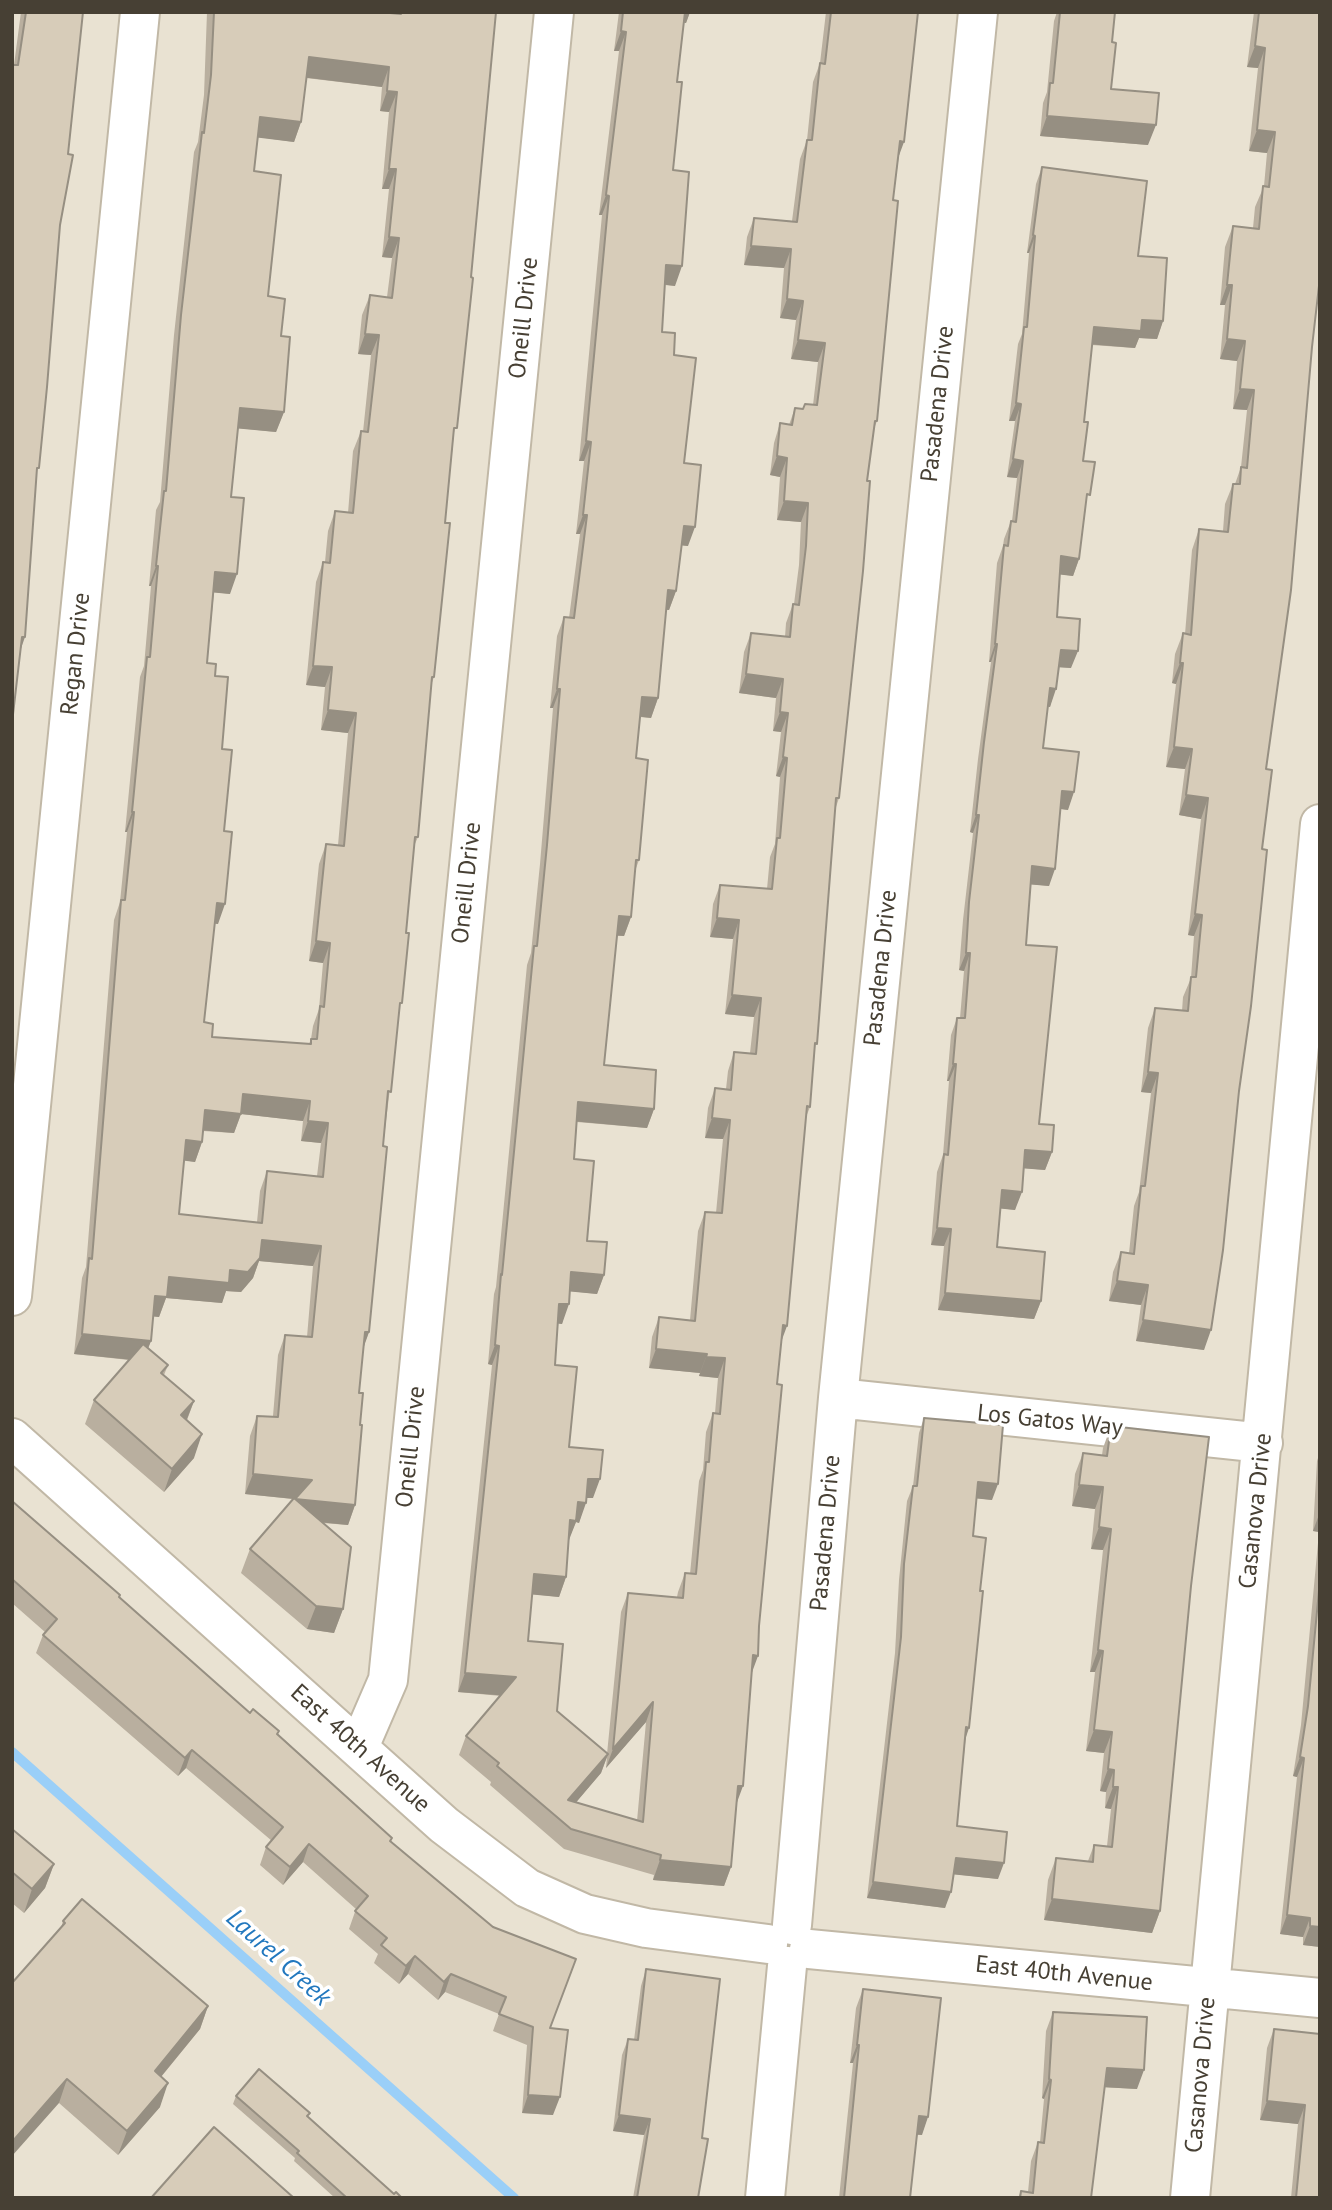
<!DOCTYPE html>
<style>
body{margin:0}
#map{position:relative;width:1332px;height:2210px;overflow:hidden;background:#f4f0e5;font-family:"PT Sans",sans-serif}
canvas{display:block}
.frame{position:absolute;inset:0;border:14px solid #474034;pointer-events:none}
</style>
<div id="map">
<canvas width="1332" height="2210"></canvas>
<div class="frame"></div>
</div>
<script>
const context = document.querySelector('canvas').getContext('2d');
context.lineJoin = 'round';
function fillPath(path, color) { context.fillStyle = color; context.fill(path, 'evenodd'); }
function stroke(path, color, width, dash) { context.strokeStyle = color; context.lineWidth = width; context.lineCap = dash ? 'butt' : 'round'; context.setLineDash(dash || []); context.stroke(path); }
function write(font, color, halo, rows, align = 'center') {
  context.font = font + ' "PT Sans",sans-serif'; context.lineWidth = 7; context.setLineDash([]); context.textBaseline = 'middle'; context.strokeStyle = halo; context.fillStyle = color; for (const [text, x, y, turn = 0] of rows) {
    context.save(); context.translate(x, y); context.rotate((+turn || 0) * Math.PI / 180); context.textAlign = isNaN(turn) ? turn : align; if (halo) context.strokeText(text, 0, 0); context.fillText(text, 0, 0); context.restore();
  }
}
const residential = new Path2D(`
 M 12,12 L 1320,12 L 1320,2198 L 12,2198 Z`);
const stream = new Path2D(`
 M 12,1752 L 514,2198`);
const minor = new Path2D(`
 M 12,1296 L 140,12
 M 838,1398 L 1263,1443
 M 12,1438 L 444,1825 L 527,1888 L 585,1914 L 646,1928 L 768,1944
 M 359,1747 L 388,1680 L 554,12
 M 792,1925 L 838,1398 L 978,12
 M 809,1949 L 1320,1998
 M 765,2198 L 787,1966
 M 1190,2198 L 1320,824`);
const wall = new Path2D(`
 M 21,12 L 83,12 L 60,225 L 20,651 L 14,65 Z
 M 207,12 L 379,12 L 396,14 L 396,12 L 496,12 L 445,523 L 434,677 L 431,685 L 418,837 L 414,846 L 399,1013 L 383,1146 L 369,1332 L 363,1347 L 359,1393 L 360,1425 L 355,1505 L 348,1525 L 323,1523 L 343,1609 L 334,1633 L 307,1629 L 241,1573 L 250,1549 L 293,1499 L 245,1494 L 250,1436 L 257,1416 L 273,1416 L 278,1355 L 285,1335 L 307,1337 L 313,1266 L 259,1261 L 253,1278 L 241,1292 L 226,1291 L 222,1303 L 166,1298 L 159,1317 L 153,1316 L 151,1341 L 148,1348 L 168,1365 L 164,1375 L 194,1401 L 187,1420 L 194,1458 L 164,1492 L 85,1424 L 94,1400 L 129,1360 L 74,1354 L 82,1278 L 86,1267 L 114,920 L 120,902 L 127,832 L 125,832 L 140,677 L 144,666 L 151,586 L 149,586 L 156,510 L 160,502 L 174,335 L 194,152 L 198,142 L 204,95 ZM 306,78 L 382,87 L 380,111 L 389,112 L 382,189 L 389,189 L 382,257 L 392,258 L 387,297 L 370,295 L 362,315 L 358,354 L 371,355 L 363,432 L 361,431 L 353,451 L 348,513 L 335,511 L 328,531 L 325,562 L 323,562 L 316,582 L 306,685 L 325,687 L 321,730 L 348,733 L 338,845 L 326,844 L 319,864 L 309,961 L 323,963 L 319,1009 L 313,1026 L 311,1039 L 309,1044 L 212,1037 L 204,1022 L 214,923 L 218,924 L 224,831 L 222,749 L 215,676 L 207,663 L 214,592 L 230,594 L 231,497 L 238,428 L 276,432 L 284,412 L 281,336 L 268,296 L 254,171 L 258,137 L 294,142 L 301,122 ZM 241,1114 L 303,1121 L 301,1141 L 321,1143 L 317,1176 L 267,1171 L 260,1191 L 257,1222 L 179,1214 L 184,1160 L 195,1162 L 202,1142 L 203,1131 L 234,1133 Z
 M 619,12 L 690,12 L 686,23 L 684,22 L 677,82 L 673,170 L 675,286 L 665,285 L 662,332 L 674,355 L 684,463 L 688,546 L 682,545 L 676,591 L 669,610 L 666,610 L 658,698 L 651,718 L 640,717 L 636,758 L 639,860 L 635,871 L 631,917 L 624,936 L 617,936 L 604,1065 L 654,1109 L 647,1128 L 577,1122 L 574,1159 L 587,1241 L 604,1275 L 597,1294 L 570,1291 L 562,1324 L 558,1323 L 555,1365 L 569,1447 L 593,1498 L 586,1498 L 579,1523 L 576,1522 L 568,1540 L 566,1577 L 559,1597 L 532,1594 L 528,1641 L 557,1711 L 607,1754 L 621,1612 L 628,1593 L 677,1597 L 678,1592 L 685,1573 L 690,1574 L 699,1481 L 703,1470 L 706,1432 L 713,1413 L 715,1413 L 718,1378 L 699,1376 L 700,1373 L 649,1368 L 652,1337 L 659,1317 L 690,1320 L 698,1231 L 705,1212 L 716,1213 L 723,1139 L 705,1138 L 708,1108 L 715,1088 L 726,1089 L 728,1071 L 734,1052 L 750,1053 L 754,1017 L 725,1014 L 733,939 L 710,937 L 713,904 L 720,885 L 767,889 L 770,857 L 775,844 L 780,777 L 776,776 L 781,732 L 773,731 L 776,698 L 739,693 L 744,652 L 751,633 L 785,637 L 786,623 L 793,604 L 794,604 L 799,565 L 801,522 L 777,520 L 780,477 L 770,475 L 774,443 L 780,423 L 789,425 L 795,408 L 803,409 L 805,404 L 813,405 L 818,362 L 791,359 L 796,320 L 780,318 L 784,268 L 744,265 L 747,237 L 754,218 L 792,221 L 800,159 L 807,140 L 813,82 L 820,63 L 826,12 L 918,12 L 893,200 L 877,421 L 873,431 L 867,481 L 839,798 L 835,810 L 810,1107 L 806,1117 L 781,1341 L 751,1674 L 736,1805 L 731,1867 L 724,1886 L 653,1880 L 654,1875 L 564,1849 L 490,1785 L 491,1782 L 459,1755 L 466,1736 L 501,1696 L 458,1692 L 492,1365 L 488,1364 L 494,1294 L 496,1287 L 527,965 L 531,953 L 540,864 L 553,708 L 550,708 L 557,636 L 564,617 L 569,618 L 580,534 L 576,534 L 584,461 L 579,461 L 602,215 L 599,215 L 619,51 L 614,51 ZM 646,1722 L 637,1821 L 576,1802 L 601,1773 L 607,1757 L 606,1768 Z
 M 1057,12 L 1115,12 L 1112,42 L 1111,89 L 1148,145 L 1040,136 L 1043,103 L 1047,92 L 1054,21 Z
 M 1254,12 L 1320,12 L 1266,769 L 1262,849 L 1204,1350 L 1136,1341 L 1141,1305 L 1109,1301 L 1113,1272 L 1121,1252 L 1129,1253 L 1134,1206 L 1139,1192 L 1151,1093 L 1141,1092 L 1148,1028 L 1155,1008 L 1182,1011 L 1183,997 L 1191,978 L 1194,936 L 1188,935 L 1201,819 L 1179,815 L 1185,769 L 1166,767 L 1176,684 L 1172,683 L 1175,654 L 1183,633 L 1185,634 L 1192,550 L 1199,529 L 1223,531 L 1225,504 L 1233,484 L 1235,484 L 1241,467 L 1247,410 L 1233,409 L 1237,361 L 1220,359 L 1225,305 L 1220,305 L 1225,247 L 1233,226 L 1253,228 L 1255,207 L 1264,186 L 1267,153 L 1249,151 L 1258,68 L 1247,67 Z
 M 1042,167 L 1138,256 L 1163,321 L 1157,339 L 1139,338 L 1135,348 L 1092,345 L 1084,422 L 1083,461 L 1086,506 L 1079,559 L 1073,576 L 1060,574 L 1057,617 L 1071,668 L 1059,667 L 1050,707 L 1048,706 L 1043,748 L 1068,810 L 1060,809 L 1049,886 L 1030,884 L 1026,945 L 1039,1124 L 1052,1152 L 1045,1170 L 1024,1168 L 1015,1210 L 1000,1208 L 997,1247 L 1041,1301 L 1034,1319 L 938,1310 L 944,1246 L 931,1245 L 937,1172 L 943,1155 L 949,1081 L 947,1081 L 951,1035 L 957,1018 L 960,1018 L 964,971 L 959,970 L 963,920 L 973,833 L 970,832 L 978,759 L 991,662 L 989,662 L 997,563 L 1003,546 L 1004,539 L 1011,521 L 1012,521 L 1017,478 L 1007,477 L 1015,421 L 1009,421 L 1018,344 L 1022,334 L 1029,253 L 1027,253 L 1036,184 Z
 M 924,1418 L 992,1500 L 976,1498 L 973,1536 L 980,1591 L 957,1826 L 998,1879 L 953,1874 L 945,1908 L 867,1898 L 895,1653 L 899,1580 L 907,1501 L 913,1486 L 919,1433 Z
 M 1111,1426 L 1191,1586 L 1160,1911 L 1152,1933 L 1044,1920 L 1048,1880 L 1056,1858 L 1088,1861 L 1094,1845 L 1107,1846 L 1111,1809 L 1105,1808 L 1106,1792 L 1100,1791 L 1104,1753 L 1086,1751 L 1095,1672 L 1090,1672 L 1103,1550 L 1091,1549 L 1095,1509 L 1072,1506 L 1075,1474 L 1083,1453 L 1102,1455 L 1103,1448 Z
 M 1320,1452 L 1320,1947 L 1303,1945 L 1303,1937 L 1280,1934 L 1297,1777 L 1293,1776 L 1301,1725 L 1319,1532 L 1313,1531 L 1317,1461 Z
 M 12,1501 L 120,1595 L 119,1597 L 250,1713 L 279,1731 L 278,1734 L 392,1838 L 391,1842 L 550,2028 L 553,2115 L 522,2113 L 527,2045 L 493,2031 L 499,2014 L 445,1992 L 438,2000 L 408,1974 L 399,1984 L 374,1963 L 378,1954 L 349,1929 L 356,1909 L 303,1862 L 283,1885 L 260,1865 L 266,1847 L 272,1841 L 186,1768 L 178,1776 L 36,1653 L 43,1635 L 45,1632 L 12,1603 Z
 M 12,1829 L 54,1864 L 45,1888 L 24,1913 L 12,1903 Z
 M 63,1921 L 208,2006 L 200,2029 L 161,2077 L 160,2107 L 118,2155 L 59,2103 L 61,1928 Z
 M 646,1969 L 702,2138 L 698,2198 L 633,2198 L 644,2135 L 613,2131 L 622,2055 L 628,2039 L 634,2040 L 641,1986 Z
 M 863,1989 L 922,2135 L 917,2135 L 910,2198 L 839,2198 L 853,2063 L 850,2063 L 856,2008 Z
 M 1053,2012 L 1137,2089 L 1104,2087 L 1091,2198 L 1018,2198 L 1021,2191 L 1028,2192 L 1031,2161 L 1038,2142 L 1040,2142 L 1044,2099 L 1042,2098 L 1046,2031 Z
 M 1274,2029 L 1320,2034 L 1320,2198 L 1291,2198 L 1298,2124 L 1260,2120 L 1267,2048 Z
 M 236,2096 L 308,2117 L 394,2194 L 402,2198 L 335,2198 L 294,2161 L 295,2158 L 233,2104 Z`);
const shadedWall = new Path2D(`
 M 683,12 L 690,12 L 686,23 L 679,22 Z
 M 621,31 L 626,32 L 619,51 L 614,51 Z
 M 1255,46 L 1265,48 L 1258,68 L 1247,67 Z
 M 309,57 L 389,67 L 382,87 L 301,77 Z
 M 387,91 L 397,92 L 389,112 L 380,111 Z
 M 1047,116 L 1156,125 L 1148,145 L 1040,136 Z
 M 260,117 L 301,122 L 294,142 L 253,137 Z
 M 1257,130 L 1275,132 L 1267,153 L 1249,151 Z
 M 900,141 L 904,142 L 897,161 Z
 M 389,169 L 396,169 L 389,189 L 382,189 Z
 M 606,195 L 609,196 L 602,215 L 599,215 Z
 M 1033,235 L 1035,236 L 1029,253 L 1027,253 Z
 M 389,237 L 399,238 L 392,258 L 382,257 Z
 M 751,246 L 791,249 L 784,268 L 744,265 Z
 M 666,265 L 682,266 L 675,286 L 660,284 Z
 M 1227,285 L 1232,285 L 1225,305 L 1220,305 Z
 M 787,299 L 803,301 L 796,320 L 780,318 Z
 M 1142,320 L 1163,321 L 1157,339 L 1139,338 L 1135,348 L 1087,344 L 1094,327 Z
 M 365,334 L 379,335 L 371,355 L 358,354 Z
 M 1227,339 L 1245,341 L 1237,361 L 1220,359 Z
 M 798,340 L 825,343 L 818,362 L 791,359 Z
 M 1240,389 L 1254,390 L 1247,410 L 1233,409 Z
 M 1016,403 L 1021,404 L 1015,421 L 1009,421 Z
 M 240,408 L 284,412 L 276,432 L 233,428 Z
 M 586,441 L 591,442 L 584,461 L 579,461 Z
 M 777,456 L 787,458 L 780,477 L 770,475 Z
 M 1013,459 L 1023,461 L 1017,478 L 1007,477 Z
 M 784,501 L 808,503 L 801,522 L 777,520 Z
 M 583,515 L 587,515 L 580,534 L 576,534 Z
 M 684,526 L 695,527 L 688,546 L 677,545 Z
 M 1061,556 L 1079,559 L 1073,576 L 1055,574 Z
 M 156,566 L 158,566 L 151,586 L 149,586 Z
 M 215,572 L 237,574 L 230,594 L 208,592 Z
 M 668,590 L 676,591 L 669,610 L 661,609 Z
 M 22,637 L 25,637 L 18,657 Z
 M 995,644 L 997,644 L 991,662 L 989,662 Z
 M 1061,650 L 1078,651 L 1071,668 L 1055,667 Z
 M 1180,663 L 1183,663 L 1176,684 L 1172,683 Z
 M 313,666 L 332,667 L 325,687 L 306,685 Z
 M 746,674 L 783,679 L 776,698 L 739,693 Z
 M 1050,688 L 1056,689 L 1050,707 L 1043,706 Z
 M 557,689 L 560,689 L 553,708 L 550,708 Z
 M 642,697 L 658,698 L 651,718 L 635,716 Z
 M 328,710 L 356,713 L 348,733 L 321,730 Z
 M 780,712 L 788,713 L 781,732 L 773,731 Z
 M 1174,747 L 1192,749 L 1185,769 L 1166,767 Z
 M 783,757 L 787,758 L 780,777 L 776,776 Z
 M 1062,791 L 1074,792 L 1068,810 L 1055,808 Z
 M 1186,795 L 1208,798 L 1201,819 L 1179,815 Z
 M 132,812 L 134,812 L 127,832 L 125,832 Z
 M 976,815 L 979,815 L 973,833 L 970,832 Z
 M 1032,866 L 1055,869 L 1049,886 L 1025,884 Z
 M 217,903 L 225,904 L 218,924 L 209,923 Z
 M 1195,914 L 1202,915 L 1194,936 L 1188,935 Z
 M 619,916 L 631,917 L 624,936 L 612,935 Z
 M 717,918 L 739,920 L 733,939 L 710,937 Z
 M 316,941 L 330,943 L 323,963 L 309,961 Z
 M 966,953 L 970,953 L 964,971 L 959,970 Z
 M 732,995 L 761,998 L 754,1017 L 725,1014 Z
 M 953,1064 L 956,1064 L 949,1081 L 947,1081 Z
 M 1148,1072 L 1158,1073 L 1151,1093 L 1141,1092 Z
 M 243,1094 L 310,1101 L 303,1121 L 241,1114 L 234,1133 L 198,1130 L 205,1110 Z
 M 578,1102 L 654,1109 L 647,1128 L 571,1121 Z
 M 712,1118 L 730,1120 L 723,1139 L 705,1138 Z
 M 308,1121 L 328,1123 L 321,1143 L 301,1141 Z
 M 186,1140 L 202,1142 L 195,1162 L 179,1160 Z
 M 1025,1150 L 1052,1152 L 1045,1170 L 1019,1168 Z
 M 1002,1190 L 1022,1192 L 1015,1210 L 995,1208 Z
 M 937,1228 L 951,1229 L 944,1246 L 931,1245 Z
 M 262,1240 L 321,1246 L 313,1266 L 259,1261 L 253,1278 L 241,1292 L 226,1291 L 222,1303 L 166,1298 L 159,1317 L 148,1316 L 155,1296 L 169,1277 L 230,1270 Z
 M 571,1272 L 604,1275 L 597,1294 L 565,1291 Z
 M 1117,1281 L 1148,1285 L 1141,1305 L 1109,1301 Z
 M 945,1293 L 1041,1301 L 1034,1319 L 938,1310 Z
 M 559,1304 L 569,1304 L 562,1324 L 552,1323 Z
 M 1143,1320 L 1211,1330 L 1204,1350 L 1136,1341 Z
 M 783,1325 L 787,1326 L 780,1345 Z
 M 365,1332 L 369,1332 L 362,1352 Z
 M 82,1334 L 151,1341 L 143,1361 L 74,1354 Z
 M 495,1345 L 499,1346 L 492,1365 L 488,1364 Z
 M 656,1349 L 707,1354 L 700,1373 L 649,1368 Z
 M 706,1357 L 725,1358 L 718,1378 L 699,1376 Z
 M 194,1401 L 185,1424 L 181,1415 Z
 M 202,1434 L 194,1458 L 164,1492 L 172,1469 Z
 M 253,1474 L 312,1480 L 304,1500 L 245,1494 Z
 M 588,1479 L 600,1479 L 593,1498 L 581,1498 Z
 M 978,1482 L 998,1484 L 992,1500 L 972,1498 Z
 M 1079,1485 L 1103,1487 L 1095,1509 L 1072,1506 Z
 M 295,1499 L 355,1505 L 348,1525 L 288,1519 Z
 M 578,1502 L 586,1503 L 579,1523 L 576,1522 L 569,1540 L 563,1539 Z
 M 1320,1512 L 1319,1532 L 1313,1531 Z
 M 1099,1527 L 1111,1529 L 1103,1550 L 1091,1549 Z
 M 534,1574 L 566,1577 L 559,1597 L 527,1594 Z
 M 316,1606 L 343,1609 L 334,1633 L 307,1629 Z
 M 1098,1650 L 1103,1651 L 1095,1672 L 1090,1672 Z
 M 753,1655 L 758,1656 L 751,1675 Z
 M 465,1673 L 516,1677 L 509,1696 L 458,1692 Z
 M 653,1702 L 646,1722 L 606,1768 L 613,1749 Z
 M 966,1727 L 969,1728 L 964,1743 Z
 M 1094,1730 L 1112,1732 L 1104,1753 L 1086,1751 Z
 M 192,1750 L 186,1768 L 178,1776 L 185,1758 Z
 M 608,1754 L 601,1773 L 562,1819 L 568,1800 Z
 M 1300,1757 L 1304,1758 L 1297,1777 L 1293,1776 Z
 M 1108,1769 L 1114,1770 L 1106,1792 L 1100,1791 Z
 M 738,1786 L 743,1786 L 736,1805 Z
 M 1113,1787 L 1118,1787 L 1111,1809 L 1105,1808 Z
 M 309,1844 L 303,1862 L 283,1885 L 290,1867 Z
 M 956,1858 L 1004,1863 L 998,1879 L 950,1874 Z
 M 660,1860 L 731,1867 L 724,1886 L 653,1880 Z
 M 54,1864 L 45,1888 L 24,1913 L 32,1889 Z
 M 873,1882 L 951,1892 L 945,1908 L 867,1898 Z
 M 1052,1899 L 1160,1911 L 1152,1933 L 1044,1920 Z
 M 1287,1915 L 1310,1918 L 1303,1937 L 1280,1934 Z
 M 1310,1926 L 1320,1927 L 1320,1947 L 1303,1945 Z
 M 415,1956 L 408,1974 L 399,1984 L 406,1966 Z
 M 451,1974 L 445,1992 L 438,2000 L 444,1982 Z
 M 208,2006 L 200,2029 L 146,2095 L 155,2071 Z
 M 857,2045 L 859,2045 L 853,2063 L 850,2063 Z
 M 1107,2068 L 1144,2070 L 1137,2089 L 1100,2087 Z
 M 67,2079 L 59,2103 L 12,2156 L 12,2142 Z
 M 1049,2079 L 1051,2080 L 1044,2099 L 1042,2098 Z
 M 168,2083 L 160,2107 L 118,2155 L 127,2131 Z
 M 528,2095 L 560,2097 L 553,2115 L 522,2113 Z
 M 1267,2101 L 1305,2105 L 1298,2124 L 1260,2120 Z
 M 619,2115 L 650,2119 L 644,2135 L 613,2131 Z
 M 919,2116 L 928,2117 L 922,2135 L 912,2134 Z`);
const building = new Path2D(`
 M 26,12 L 83,12 L 68,154 L 73,155 L 60,225 L 47,387 L 39,468 L 37,468 L 25,637 L 22,637 L 12,723 L 12,65 L 18,65 Z
 M 214,12 L 379,12 L 401,14 L 401,12 L 496,12 L 471,277 L 473,278 L 457,428 L 454,428 L 445,523 L 450,523 L 434,677 L 432,677 L 418,837 L 415,837 L 406,933 L 409,933 L 402,1003 L 400,1003 L 391,1092 L 388,1091 L 383,1146 L 387,1147 L 369,1332 L 365,1332 L 359,1393 L 363,1393 L 360,1425 L 362,1425 L 355,1505 L 295,1499 L 312,1480 L 253,1474 L 257,1416 L 278,1417 L 285,1335 L 312,1337 L 321,1246 L 262,1240 L 260,1258 L 248,1272 L 230,1270 L 229,1283 L 169,1277 L 167,1297 L 155,1296 L 151,1341 L 82,1334 L 89,1258 L 92,1259 L 121,900 L 125,900 L 134,812 L 132,812 L 147,657 L 150,657 L 158,566 L 156,566 L 164,491 L 166,491 L 181,315 L 202,132 L 204,133 L 211,75 ZM 309,57 L 389,67 L 387,91 L 397,92 L 389,169 L 396,169 L 389,237 L 399,238 L 392,298 L 370,295 L 365,334 L 379,335 L 368,432 L 361,431 L 353,513 L 335,511 L 330,563 L 323,562 L 313,666 L 332,667 L 328,710 L 356,713 L 344,846 L 326,844 L 316,941 L 330,943 L 324,1007 L 320,1006 L 317,1039 L 311,1039 L 311,1044 L 212,1037 L 213,1024 L 204,1022 L 217,903 L 225,904 L 232,832 L 224,831 L 232,750 L 222,749 L 228,677 L 215,676 L 216,664 L 207,663 L 215,572 L 237,574 L 244,498 L 231,497 L 240,408 L 284,412 L 290,337 L 281,336 L 285,299 L 268,296 L 281,175 L 254,171 L 260,117 L 301,122 ZM 243,1094 L 310,1101 L 308,1121 L 328,1123 L 323,1177 L 267,1171 L 262,1223 L 179,1214 L 186,1140 L 202,1142 L 205,1110 L 241,1114 Z
 M 623,12 L 685,12 L 677,82 L 682,82 L 673,170 L 689,172 L 682,266 L 666,265 L 662,332 L 675,333 L 674,355 L 696,358 L 684,463 L 701,465 L 695,527 L 684,526 L 676,591 L 668,590 L 658,698 L 642,697 L 636,758 L 648,760 L 639,860 L 636,860 L 631,917 L 619,916 L 604,1065 L 656,1070 L 654,1109 L 578,1102 L 574,1159 L 594,1161 L 587,1241 L 607,1242 L 604,1275 L 571,1272 L 569,1304 L 559,1304 L 555,1365 L 577,1367 L 569,1447 L 603,1450 L 600,1479 L 588,1479 L 586,1503 L 578,1502 L 576,1521 L 570,1520 L 566,1577 L 534,1574 L 528,1641 L 563,1644 L 557,1711 L 608,1754 L 568,1800 L 643,1822 L 653,1702 L 613,1749 L 628,1593 L 683,1598 L 685,1573 L 696,1574 L 706,1462 L 709,1462 L 713,1413 L 720,1414 L 725,1358 L 706,1357 L 707,1354 L 656,1349 L 659,1317 L 695,1321 L 705,1212 L 722,1213 L 730,1120 L 712,1118 L 715,1088 L 731,1090 L 734,1052 L 756,1054 L 761,998 L 732,995 L 739,920 L 717,918 L 720,885 L 772,889 L 777,838 L 780,838 L 787,758 L 783,757 L 788,713 L 780,712 L 783,679 L 746,674 L 751,633 L 790,637 L 793,604 L 799,605 L 806,546 L 808,503 L 784,501 L 787,458 L 777,456 L 780,423 L 792,425 L 795,408 L 803,409 L 805,404 L 817,405 L 825,343 L 798,340 L 803,301 L 787,299 L 791,249 L 751,246 L 754,218 L 797,222 L 807,140 L 812,140 L 820,63 L 825,64 L 831,12 L 918,12 L 904,142 L 900,141 L 893,200 L 898,201 L 877,421 L 875,421 L 867,481 L 870,481 L 863,571 L 839,798 L 836,798 L 817,1044 L 815,1043 L 810,1107 L 807,1106 L 787,1326 L 783,1325 L 777,1384 L 782,1385 L 759,1626 L 758,1656 L 753,1655 L 743,1786 L 738,1786 L 731,1867 L 660,1860 L 661,1855 L 571,1829 L 497,1766 L 499,1763 L 466,1736 L 516,1677 L 465,1673 L 499,1346 L 495,1345 L 501,1274 L 502,1275 L 534,946 L 537,946 L 547,845 L 560,689 L 557,689 L 564,617 L 574,618 L 587,515 L 583,515 L 591,442 L 586,441 L 609,196 L 606,195 L 626,32 L 621,31 Z
 M 1060,12 L 1115,12 L 1112,42 L 1116,43 L 1111,89 L 1159,93 L 1156,125 L 1047,116 L 1050,83 L 1053,83 Z
 M 1259,12 L 1320,12 L 1320,277 L 1312,347 L 1291,590 L 1266,769 L 1272,770 L 1262,849 L 1267,850 L 1251,1006 L 1239,1091 L 1223,1250 L 1211,1330 L 1143,1320 L 1148,1285 L 1117,1281 L 1121,1252 L 1134,1254 L 1141,1186 L 1145,1186 L 1158,1073 L 1148,1072 L 1155,1008 L 1188,1011 L 1191,977 L 1196,977 L 1202,915 L 1195,914 L 1208,798 L 1186,795 L 1192,749 L 1174,747 L 1183,663 L 1180,663 L 1183,633 L 1191,635 L 1199,529 L 1228,532 L 1233,484 L 1240,484 L 1241,467 L 1247,468 L 1254,390 L 1240,389 L 1245,341 L 1227,339 L 1232,285 L 1227,285 L 1233,226 L 1259,229 L 1263,186 L 1269,187 L 1275,132 L 1257,130 L 1265,48 L 1255,46 Z
 M 1042,167 L 1147,181 L 1138,256 L 1167,258 L 1163,321 L 1142,320 L 1141,331 L 1094,327 L 1084,422 L 1088,422 L 1083,461 L 1095,462 L 1090,495 L 1087,494 L 1079,559 L 1061,556 L 1057,617 L 1080,619 L 1078,651 L 1061,650 L 1056,689 L 1050,688 L 1043,748 L 1079,752 L 1074,792 L 1062,791 L 1055,869 L 1032,866 L 1026,945 L 1057,947 L 1039,1124 L 1054,1125 L 1052,1152 L 1025,1150 L 1022,1192 L 1002,1190 L 997,1247 L 1045,1252 L 1041,1301 L 945,1293 L 951,1229 L 937,1228 L 944,1154 L 948,1155 L 956,1064 L 953,1064 L 957,1018 L 965,1018 L 970,953 L 966,953 L 969,902 L 979,815 L 976,815 L 984,742 L 997,644 L 995,644 L 1004,545 L 1008,546 L 1011,521 L 1016,522 L 1023,461 L 1013,459 L 1021,404 L 1016,403 L 1024,327 L 1027,327 L 1035,236 L 1033,235 Z
 M 143,1344 L 168,1365 L 161,1373 L 194,1401 L 181,1415 L 202,1434 L 172,1469 L 94,1400 Z
 M 924,1418 L 1003,1425 L 998,1484 L 978,1482 L 973,1536 L 986,1538 L 980,1591 L 983,1591 L 969,1728 L 966,1727 L 957,1826 L 1007,1832 L 1004,1863 L 956,1858 L 951,1892 L 873,1882 L 901,1637 L 904,1564 L 913,1486 L 917,1486 Z
 M 1111,1426 L 1209,1437 L 1191,1586 L 1160,1911 L 1052,1899 L 1056,1858 L 1093,1862 L 1094,1845 L 1112,1847 L 1118,1787 L 1113,1787 L 1114,1770 L 1108,1769 L 1112,1732 L 1094,1730 L 1103,1651 L 1098,1650 L 1111,1529 L 1099,1527 L 1103,1487 L 1079,1485 L 1083,1453 L 1107,1456 Z
 M 294,1498 L 351,1547 L 343,1609 L 316,1606 L 250,1549 Z
 M 12,1501 L 120,1595 L 119,1597 L 250,1713 L 253,1709 L 279,1731 L 277,1734 L 392,1838 L 390,1841 L 493,1927 L 576,1959 L 550,2028 L 568,2030 L 560,2097 L 528,2095 L 533,2027 L 499,2014 L 506,1997 L 451,1974 L 444,1982 L 415,1956 L 406,1966 L 381,1945 L 387,1938 L 355,1911 L 368,1896 L 309,1844 L 290,1867 L 266,1847 L 283,1827 L 192,1750 L 185,1758 L 43,1635 L 57,1619 L 12,1579 Z
 M 1320,1580 L 1320,1927 L 1310,1926 L 1310,1918 L 1287,1915 L 1304,1758 L 1300,1757 L 1308,1706 Z
 M 12,1829 L 54,1864 L 32,1889 L 12,1872 Z
 M 82,1899 L 208,2006 L 155,2071 L 168,2083 L 127,2131 L 67,2079 L 12,2142 L 12,1983 L 65,1923 L 63,1921 Z
 M 646,1969 L 720,1979 L 702,2138 L 708,2139 L 698,2198 L 637,2198 L 650,2119 L 619,2115 L 628,2039 L 638,2040 Z
 M 863,1989 L 941,1998 L 928,2117 L 919,2116 L 910,2198 L 844,2198 L 859,2045 L 857,2045 Z
 M 1053,2012 L 1147,2017 L 1144,2070 L 1107,2068 L 1091,2198 L 1020,2198 L 1021,2191 L 1033,2193 L 1038,2142 L 1044,2143 L 1051,2080 L 1049,2079 Z
 M 1274,2029 L 1320,2034 L 1320,2198 L 1296,2198 L 1305,2105 L 1267,2101 Z
 M 259,2069 L 310,2113 L 307,2116 L 394,2194 L 396,2192 L 402,2198 L 347,2198 L 297,2153 L 299,2151 L 236,2096 Z
 M 214,2127 L 294,2198 L 151,2198 Z`);
const streetNames = [
 ["Oneill Drive",524,318,-84],
 ["Pasadena Drive",938,404,-84],
 ["Regan Drive",76,654,-84],
 ["Oneill Drive",467,883,-84],
 ["Pasadena Drive",881,968,-84],
 ["Los Gatos Way",1050,1421,6],
 ["Oneill Drive",411,1447,-84],
 ["Casanova Drive",1256,1511,-84],
 ["Pasadena Drive",826,1533,-85],
 ["East 40th Avenue",360,1749,42],
 ["East 40th Avenue",1064,1974,6],
 ["Casanova Drive",1201,2075,-85]
];
const waterNames = [
 ["Laurel Creek",278,1958,42]
];
fillPath(residential, '#e9e2d2');
stroke(stream, '#9acff8', 10);
stroke(minor, '#c1b8a6', 42);
stroke(minor, '#fff', 38);
fillPath(wall, '#b9af9f');
fillPath(shadedWall, '#968f82');
fillPath(building, '#d7ccb9');
stroke(building, '#968f82', 2);
write('24px', '#474034', '#fff', streetNames);
write('italic 26px', '#2278be', '#fff', waterNames);
</script>
